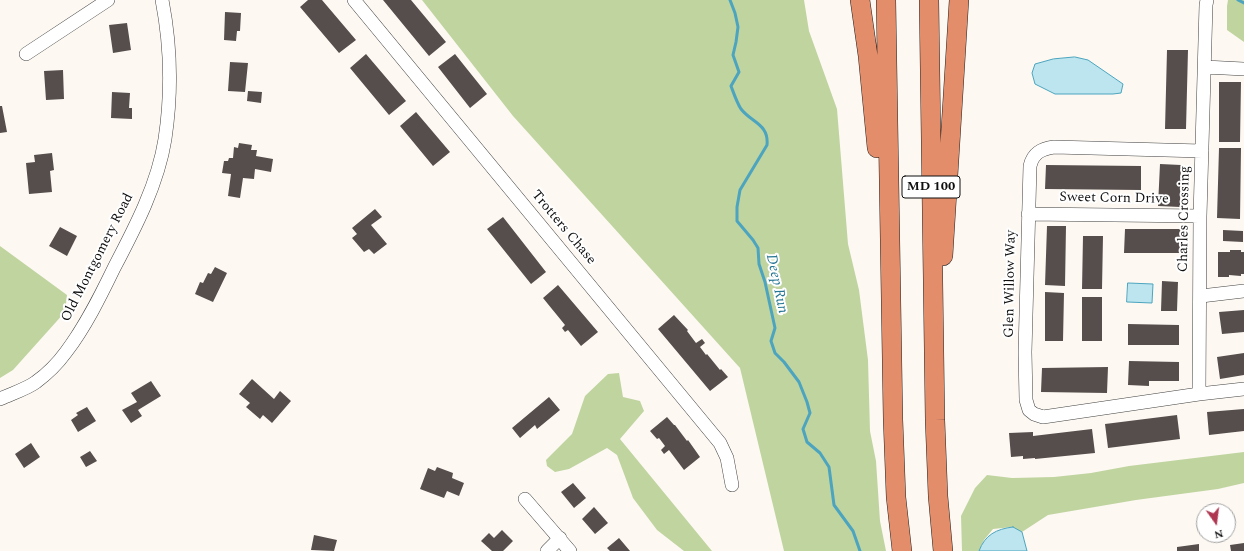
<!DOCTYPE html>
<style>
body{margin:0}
#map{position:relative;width:1244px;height:551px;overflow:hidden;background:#fdf9f2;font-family:Spectral,serif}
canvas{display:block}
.north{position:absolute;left:1196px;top:503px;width:40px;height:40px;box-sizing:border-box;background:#fff;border:1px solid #9f9f9f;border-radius:50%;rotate:166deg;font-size:11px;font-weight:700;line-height:16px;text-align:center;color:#0f0f0f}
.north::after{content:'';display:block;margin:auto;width:14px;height:18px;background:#af3651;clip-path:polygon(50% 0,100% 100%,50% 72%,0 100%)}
</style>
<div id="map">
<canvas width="1244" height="551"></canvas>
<div class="north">N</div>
</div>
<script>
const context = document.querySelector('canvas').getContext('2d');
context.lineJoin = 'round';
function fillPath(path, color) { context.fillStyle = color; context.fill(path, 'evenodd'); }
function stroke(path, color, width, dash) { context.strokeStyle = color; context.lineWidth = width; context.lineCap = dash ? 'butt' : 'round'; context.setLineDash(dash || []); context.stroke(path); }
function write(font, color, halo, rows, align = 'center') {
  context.font = font + ' Spectral,serif'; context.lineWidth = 4; context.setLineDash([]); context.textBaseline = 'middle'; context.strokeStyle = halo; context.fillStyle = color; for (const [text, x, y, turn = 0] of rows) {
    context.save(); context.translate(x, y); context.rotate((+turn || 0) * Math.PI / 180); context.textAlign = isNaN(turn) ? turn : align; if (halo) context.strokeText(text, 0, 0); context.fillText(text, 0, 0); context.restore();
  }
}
const forest = new Path2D(`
 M 422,0 L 804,0 L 809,31 L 837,109 L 848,244 L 859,290 L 868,360 L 870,431 L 876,461 L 880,521 L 886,551 L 784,551 L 740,368 L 513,116 Z
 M 1228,0 L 1244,0 L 1244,42 L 1227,30 L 1227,6 Z
 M 0,246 L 67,295 L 65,312 L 13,370 L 0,378 Z
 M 619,373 L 623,397 L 640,401 L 644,411 L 620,439 L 712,551 L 684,551 L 657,530 L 633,498 L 617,455 L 607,448 L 569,469 L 555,472 L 547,466 L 546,460 L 572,434 L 585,396 L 608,374 Z
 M 1244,452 L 1244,483 L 1218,489 L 1136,500 L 1048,515 L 1022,532 L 1012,527 L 993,529 L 984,540 L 979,551 L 962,551 L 961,516 L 975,488 L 987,475 L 1012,478 L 1054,477 L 1091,473 L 1129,466 Z`);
const water = new Path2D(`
 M 1075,57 L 1088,60 L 1123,84 L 1121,93 L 1113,94 L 1055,94 L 1035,84 L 1032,73 L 1035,64 L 1053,59 Z
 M 1128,283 L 1153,284 L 1152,303 L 1127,302 Z
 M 1013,527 L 1022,532 L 1027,551 L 979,551 C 985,535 996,529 1013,527 Z`);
const stream = new Path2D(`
 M 730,0 L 735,13 L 738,27 L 736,42 L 733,55 L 739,72 L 731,86 C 734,94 737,103 741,109 C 752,123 769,124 767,145 L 740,190 L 737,207 L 737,221 L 753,240 L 758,248 L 759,264 L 765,282 L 775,328 L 771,341 L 775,353 L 784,362 L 799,382 L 807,402 L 810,413 L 803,429 L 807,442 L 820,453 L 829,467 L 834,505 L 853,531 L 860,551
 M 1238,0 L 1244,3`);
const building = new Path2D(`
 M 308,0 L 322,0 L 356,40 L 339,53 L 300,7 Z
 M 383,0 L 411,0 L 446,42 L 429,56 Z
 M 225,12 L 241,13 L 240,31 L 237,31 L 236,41 L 224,40 Z
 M 127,23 L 131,50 L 113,53 L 109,25 Z
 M 1167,50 L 1188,50 L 1186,129 L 1165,129 Z
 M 366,54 L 406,101 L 389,115 L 350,68 Z
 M 455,54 L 487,94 L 470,108 L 438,67 Z
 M 230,62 L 248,63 L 245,92 L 228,91 Z
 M 63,70 L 64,99 L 46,100 L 44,71 Z
 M 1219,82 L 1241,82 L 1240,142 L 1219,142 Z
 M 248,91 L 262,92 L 261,103 L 247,101 Z
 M 112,92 L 130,93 L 129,108 L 132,108 L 132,119 L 111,118 Z
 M 0,106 L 2,106 L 7,132 L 0,133 Z
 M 416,112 L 450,152 L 433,166 L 400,126 Z
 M 239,143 L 252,145 L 251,150 L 257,150 L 256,156 L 273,159 L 271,172 L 255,169 L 254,179 L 243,178 L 240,198 L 228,196 L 231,174 L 222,173 L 224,161 L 228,161 L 229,158 L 233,158 L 234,147 L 238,148 Z
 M 1219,148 L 1241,148 L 1240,219 L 1217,218 Z
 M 52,153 L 54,170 L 50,171 L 52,192 L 29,194 L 26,163 L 35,162 L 34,155 Z
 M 1160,164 L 1181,165 L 1180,207 L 1158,206 Z
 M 1046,165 L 1141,166 L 1141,190 L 1045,189 Z
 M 375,209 L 382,217 L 371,225 L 387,244 L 374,254 L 369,249 L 364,252 L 352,238 L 357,234 L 352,228 Z
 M 503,217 L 546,272 L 531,284 L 487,229 Z
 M 1047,226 L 1066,226 L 1065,286 L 1045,285 Z
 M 60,227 L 77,236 L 67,256 L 49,246 Z
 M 1125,229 L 1184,229 L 1184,253 L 1124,253 Z
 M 1223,230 L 1243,231 L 1243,242 L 1223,241 Z
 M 1083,236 L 1103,236 L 1102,289 L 1082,289 Z
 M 1230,250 L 1241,250 L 1241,252 L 1244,252 L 1244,274 L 1241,274 L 1241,276 L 1229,275 L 1229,277 L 1218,277 L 1218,252 L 1230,252 Z
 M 215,267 L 227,273 L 213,302 L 195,294 L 200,282 L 203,283 L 208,273 L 211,274 Z
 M 1162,281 L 1178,282 L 1177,311 L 1161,311 Z
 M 558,285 L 598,332 L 581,346 L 568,330 L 565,332 L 562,328 L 565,325 L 543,298 Z
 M 1045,292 L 1064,293 L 1063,341 L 1045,341 Z
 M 1082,297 L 1102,297 L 1102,341 L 1082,341 Z
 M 1244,310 L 1244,332 L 1222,334 L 1219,312 Z
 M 674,315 L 688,330 L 687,331 L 696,343 L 702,339 L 705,343 L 700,347 L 706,355 L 707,354 L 720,370 L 721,369 L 728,377 L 710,391 L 658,329 Z
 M 1128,324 L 1179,325 L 1179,345 L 1128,345 Z
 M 1244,353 L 1244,375 L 1220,379 L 1217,357 Z
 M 1129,361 L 1179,362 L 1179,381 L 1149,381 L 1149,386 L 1128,385 Z
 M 1108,367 L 1107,393 L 1041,392 L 1042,368 Z
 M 252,379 L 274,399 L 280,391 L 291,401 L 272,423 L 263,415 L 260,419 L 246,407 L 250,403 L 239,394 Z
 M 151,381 L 161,396 L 138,410 L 142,416 L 131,423 L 122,410 L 137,402 L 131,393 Z
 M 549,397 L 560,410 L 537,429 L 535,425 L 520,438 L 512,428 Z
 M 87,407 L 96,421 L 78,432 L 71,420 L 78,415 L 76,413 Z
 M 1244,409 L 1244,431 L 1209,435 L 1207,412 Z
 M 1177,415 L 1180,439 L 1108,448 L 1105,424 Z
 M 667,417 L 674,425 L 675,425 L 687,441 L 688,440 L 700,457 L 684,470 L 669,450 L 664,454 L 661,450 L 665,446 L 659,438 L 657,439 L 650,431 Z
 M 1092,429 L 1095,453 L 1035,459 L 1035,458 L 1023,459 L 1023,456 L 1011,457 L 1009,433 L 1033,432 L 1033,436 Z
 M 31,443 L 40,457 L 24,468 L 15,454 Z
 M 90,451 L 97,461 L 86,467 L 80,457 Z
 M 437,467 L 453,473 L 452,478 L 464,483 L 459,496 L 447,491 L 444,498 L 420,489 L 428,468 L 435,471 Z
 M 573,483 L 586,498 L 574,508 L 561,492 Z
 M 594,507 L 608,523 L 595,534 L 582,519 Z
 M 502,530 L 513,541 L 503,551 L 492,551 L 481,541 L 489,533 L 494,538 Z
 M 314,535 L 337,540 L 334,551 L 311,550 Z
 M 619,538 L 630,551 L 610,551 L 607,548 Z
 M 1244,543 L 1244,551 L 1231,551 L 1230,545 Z
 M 1199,544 L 1199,551 L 1177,551 L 1177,547 Z`);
const minor = new Path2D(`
 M 354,0 L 720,443 L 727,458 L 732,485
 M 1207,0 L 1206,5 L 1200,216 L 1199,394 L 1244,389
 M 26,54 L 108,0
 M 1205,67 L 1244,69
 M 1028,214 L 1200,216
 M 1201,296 L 1244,291
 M 1199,394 L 1043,417 L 1034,414 L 1029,410 L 1026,400 L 1025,352 L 1030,166 C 1033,153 1041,149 1054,147 L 1202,151
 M 0,399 C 10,394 27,389 36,382 C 47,374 58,363 66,352 C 85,327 100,297 114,268 C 135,228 158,184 165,139 C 172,92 171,46 162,0
 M 525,499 L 570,551
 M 547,551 L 560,538`);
const highway = new Path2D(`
 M 860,0 L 868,56 L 877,148
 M 886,0 L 893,419 L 896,497 L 902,551
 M 929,0 L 935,420 L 938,496 L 943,551
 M 943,256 L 959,0`);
const shields = [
 [931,187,58]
];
const shieldNames = [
 ["MD 100",931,187]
];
const streetNames = [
 ["Sweet Corn Drive",1114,199,1],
 ["Charles Crossing",1185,219,-89],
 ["Trotters Chase",563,228,50],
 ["Old Montgomery Road",98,258,-63],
 ["Glen Willow Way",1011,284,-89]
];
const waterNames = [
 ["Deep Run",776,284,78]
];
fillPath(forest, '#c0d4a0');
fillPath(water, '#bce5ef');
stroke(water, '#4ca4be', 1);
stroke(stream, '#4ca4be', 3);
fillPath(building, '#564e4c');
stroke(minor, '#424242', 14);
stroke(highway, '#202020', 20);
stroke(minor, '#fff', 13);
stroke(highway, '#e48d6a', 19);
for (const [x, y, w] of shields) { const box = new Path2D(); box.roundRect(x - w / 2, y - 11, w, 22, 3); context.fillStyle = '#fff'; context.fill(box); stroke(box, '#0f0f0f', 1); }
write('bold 13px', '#0f0f0f', null, shieldNames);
write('14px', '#0f0f0f', '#fff', streetNames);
write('italic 15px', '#267693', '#fff', waterNames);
</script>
